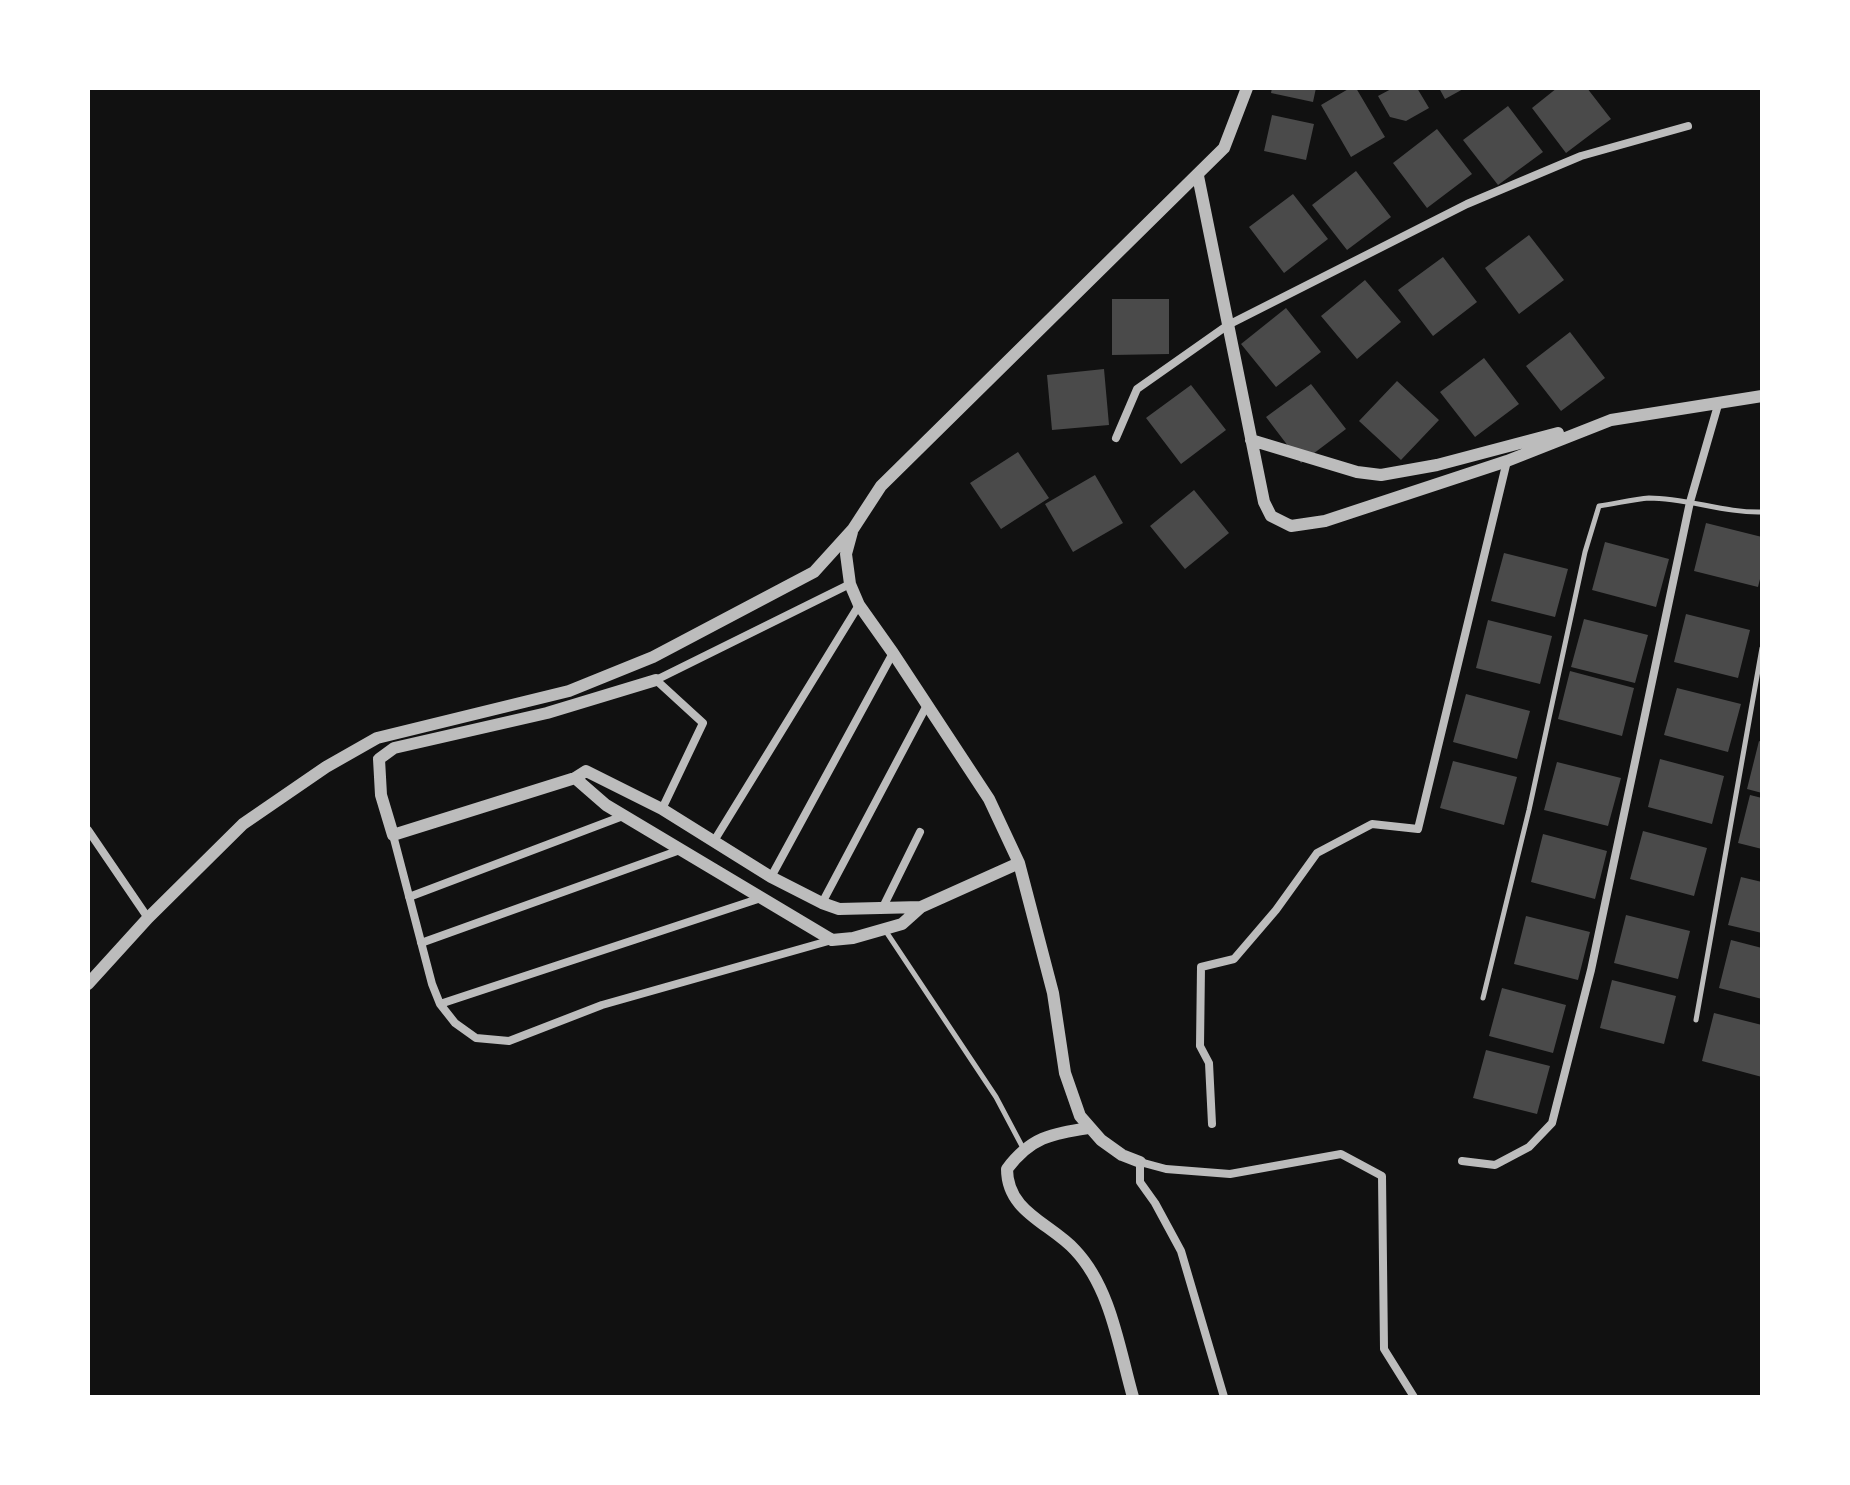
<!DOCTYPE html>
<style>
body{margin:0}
#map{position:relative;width:1850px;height:1485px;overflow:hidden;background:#111;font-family:"Source Sans 3",sans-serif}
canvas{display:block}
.frame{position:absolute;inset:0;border:90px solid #fff;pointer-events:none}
</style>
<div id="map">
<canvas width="1850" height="1485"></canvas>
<div class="frame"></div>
</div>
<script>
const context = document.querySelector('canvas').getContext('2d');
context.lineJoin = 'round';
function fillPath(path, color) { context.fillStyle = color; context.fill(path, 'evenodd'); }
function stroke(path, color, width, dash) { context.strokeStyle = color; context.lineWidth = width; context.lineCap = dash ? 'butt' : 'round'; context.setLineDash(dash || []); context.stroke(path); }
const building = new Path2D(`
 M 1272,88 L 1316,88 L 1313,102 L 1271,93 Z
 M 1350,88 L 1356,88 L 1385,137 L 1351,157 L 1321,105 Z
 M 1393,88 L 1417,88 L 1429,108 L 1406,121 L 1390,117 L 1378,96 Z
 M 1439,88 L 1465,88 L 1445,99 Z
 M 1557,88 L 1587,88 L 1611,119 L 1566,153 L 1532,108 Z
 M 1508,106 L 1543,152 L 1498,185 L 1463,140 Z
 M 1272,115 L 1314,124 L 1306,160 L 1264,151 Z
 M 1437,129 L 1472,174 L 1427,208 L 1393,163 Z
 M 1356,171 L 1391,217 L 1347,250 L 1312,205 Z
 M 1293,194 L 1328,239 L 1284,273 L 1249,227 Z
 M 1529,235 L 1564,280 L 1519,314 L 1485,268 Z
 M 1443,257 L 1477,302 L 1433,336 L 1398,290 Z
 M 1365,280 L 1401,322 L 1357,359 L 1321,316 Z
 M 1112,299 L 1169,299 L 1169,354 L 1112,355 Z
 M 1286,308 L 1321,352 L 1276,387 L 1241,344 Z
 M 1570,332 L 1605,378 L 1561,411 L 1526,366 Z
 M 1484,358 L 1519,404 L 1475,437 L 1440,392 Z
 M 1104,369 L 1109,425 L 1052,430 L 1047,375 Z
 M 1397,381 L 1439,420 L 1401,460 L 1359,421 Z
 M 1311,384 L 1346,429 L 1301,463 L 1266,417 Z
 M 1191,385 L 1226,430 L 1181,464 L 1146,418 Z
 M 1018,452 L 1049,498 L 1001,529 L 970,483 Z
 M 1095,475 L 1123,523 L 1073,552 L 1045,504 Z
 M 1194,490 L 1229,533 L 1185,569 L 1150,526 Z
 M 1706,523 L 1762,537 L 1762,571 L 1758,587 L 1694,571 Z
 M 1605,542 L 1669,559 L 1656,607 L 1592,590 Z
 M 1504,553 L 1568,569 L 1555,617 L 1491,601 Z
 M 1686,614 L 1750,630 L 1738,678 L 1674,662 Z
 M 1584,619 L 1648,635 L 1635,683 L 1571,667 Z
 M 1488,620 L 1552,636 L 1540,684 L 1476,668 Z
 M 1570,671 L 1634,688 L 1622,736 L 1558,719 Z
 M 1677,688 L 1741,704 L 1728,752 L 1664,735 Z
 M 1466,694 L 1530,711 L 1517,759 L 1453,742 Z
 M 1759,741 L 1762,742 L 1762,793 L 1747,789 Z
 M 1660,759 L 1724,776 L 1712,824 L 1648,807 Z
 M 1453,761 L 1517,777 L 1504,825 L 1440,808 Z
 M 1557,762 L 1621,778 L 1608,826 L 1544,810 Z
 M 1750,795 L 1762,798 L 1762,849 L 1738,843 Z
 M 1643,831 L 1707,848 L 1694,896 L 1630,879 Z
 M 1543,834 L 1607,851 L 1595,899 L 1531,882 Z
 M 1741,877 L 1762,882 L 1762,933 L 1728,925 Z
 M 1626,915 L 1690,931 L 1678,979 L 1614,963 Z
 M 1526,916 L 1590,932 L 1578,980 L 1514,964 Z
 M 1731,940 L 1762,948 L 1762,999 L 1719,988 Z
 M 1612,980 L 1676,996 L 1664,1044 L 1600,1028 Z
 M 1502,988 L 1566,1005 L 1553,1053 L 1489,1036 Z
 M 1714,1013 L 1762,1025 L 1762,1077 L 1702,1061 Z
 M 1486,1050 L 1550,1066 L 1537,1114 L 1473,1098 Z`);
const service = new Path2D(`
 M 885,930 L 996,1097 L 1023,1148
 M 1483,998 L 1529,810 L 1585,552 L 1599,506 C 1615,504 1633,499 1649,498 C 1687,498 1724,513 1762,512
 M 1696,1020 L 1762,648`);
const minor = new Path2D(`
 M 1116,438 L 1137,389 L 1228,325 L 1467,204 L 1581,156 L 1688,126
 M 662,809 L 703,723 L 656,680 L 850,584
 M 88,830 L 148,918
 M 393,835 L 432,984 L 440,1004 L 455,1023 L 476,1038 L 509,1041 L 602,1005 L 832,940
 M 714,841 L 859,605
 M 771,877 L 893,653
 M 409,897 L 623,816
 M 822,903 L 927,705
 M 883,907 L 920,832
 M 421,943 L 680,850
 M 440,1004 L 761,898
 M 1212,1124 L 1209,1063 L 1200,1046 L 1201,967 L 1234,959 L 1276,910 L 1317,853 L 1372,824 L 1418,829 L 1507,461
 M 1462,1161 L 1495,1165 L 1529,1147 L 1552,1123 L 1591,970 L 1690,502 L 1718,405
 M 1224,1397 L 1181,1251 L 1155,1203 L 1140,1182 L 1140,1162 L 1166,1169 L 1230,1174 L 1341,1154 L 1382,1176 L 1384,1349 L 1414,1397`);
const tertiary = new Path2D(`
 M 1198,176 L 1264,502 L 1271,516 L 1291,526 L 1325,521 L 1507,461 L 1611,420 L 1762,396
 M 1251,440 L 1357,472 L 1381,475 L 1437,465 L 1558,433
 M 852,532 L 846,554 L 850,584 L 859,605 L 893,653 L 989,799 L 1019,863 L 1053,993 L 1065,1073 L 1080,1116 L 1101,1140 L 1122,1155 L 1140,1162
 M 656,680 L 547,713 L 394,748 L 379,759 L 381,795 L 393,835 L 575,778 L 586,771 L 662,809 L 771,877 L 822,903 L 839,909 L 921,907
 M 575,778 L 606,805 L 832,940 L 853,938 L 902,924 L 921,907 L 1019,863
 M 88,984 L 148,918 L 243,824 L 326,767 L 377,738 L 569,691 L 653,657 L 814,572 L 853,529 L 881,486 L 1224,148 L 1247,88
 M 1089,1128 C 1051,1134 1031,1137 1007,1169 C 1007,1212 1050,1223 1075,1250 C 1111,1288 1119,1348 1133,1397`);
fillPath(building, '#4a4a4a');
stroke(service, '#bcbcbc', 5);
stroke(minor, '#bcbcbc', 8);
stroke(tertiary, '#bcbcbc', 12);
</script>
